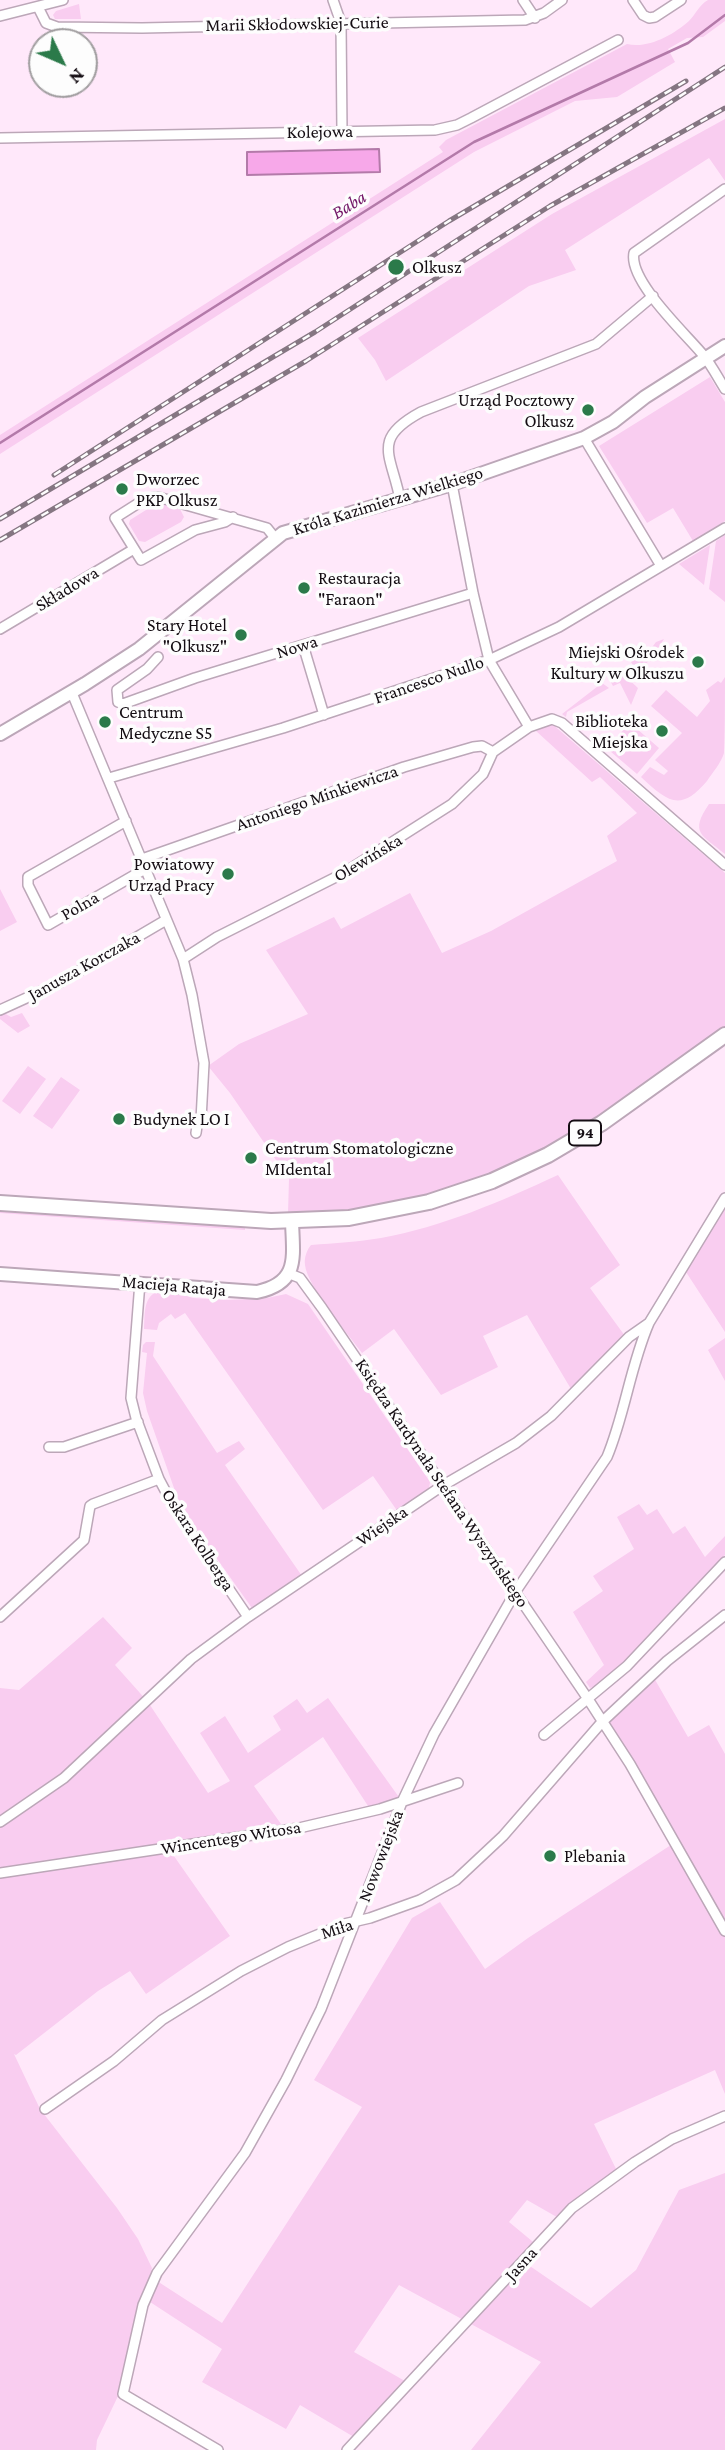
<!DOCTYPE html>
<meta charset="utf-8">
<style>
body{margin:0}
#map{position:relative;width:725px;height:2450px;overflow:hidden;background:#ffe8fa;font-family:"Crimson Pro",serif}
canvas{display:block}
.north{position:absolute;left:28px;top:28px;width:70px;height:70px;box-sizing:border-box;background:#fdfdfd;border:2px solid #a09d9f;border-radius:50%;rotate:134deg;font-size:19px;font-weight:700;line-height:28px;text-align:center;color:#140d13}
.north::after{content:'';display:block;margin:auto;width:24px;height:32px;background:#2b7a4a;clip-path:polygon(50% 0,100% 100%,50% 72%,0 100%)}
</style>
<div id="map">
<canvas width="725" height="2450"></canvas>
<div class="north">N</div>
</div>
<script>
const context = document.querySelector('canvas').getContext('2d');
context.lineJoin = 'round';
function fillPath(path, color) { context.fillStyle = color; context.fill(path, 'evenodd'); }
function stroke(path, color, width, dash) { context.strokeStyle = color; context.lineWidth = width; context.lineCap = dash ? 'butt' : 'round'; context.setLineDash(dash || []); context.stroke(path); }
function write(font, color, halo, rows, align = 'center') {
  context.font = font + ' "Crimson Pro",serif'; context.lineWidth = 7; context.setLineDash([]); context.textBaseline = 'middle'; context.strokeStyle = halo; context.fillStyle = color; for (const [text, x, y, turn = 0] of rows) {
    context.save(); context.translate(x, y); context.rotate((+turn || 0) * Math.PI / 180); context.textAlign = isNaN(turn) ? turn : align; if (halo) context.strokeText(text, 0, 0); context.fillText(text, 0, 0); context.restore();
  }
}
const green = new Path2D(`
 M 708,0 L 725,0 L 725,21 L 703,37 L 687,38 L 668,49 L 675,62 L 617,97 L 575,101 L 474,152 L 0,454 L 0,435 L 443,152 L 439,147 L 446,140 L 627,44 C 648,49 673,35 689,21 C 696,14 699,5 708,0 Z
 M 79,4 L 81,19 L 55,19 L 53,15 L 56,11 Z
 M 725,119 L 725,181 L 709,158 L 565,250 L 576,270 L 529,286 L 386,381 L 375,360 L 358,338 L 552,214 Z
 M 710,377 L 725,402 L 725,521 L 693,541 L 673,508 L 647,523 L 599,446 Z
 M 165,503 L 180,509 L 184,517 L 181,522 L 145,542 L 139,541 L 129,524 L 130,520 L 154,505 Z
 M 725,535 L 725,602 L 709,589 L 716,541 Z
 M 710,545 L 704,585 L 679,564 Z
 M 664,639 C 655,652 651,667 634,667 L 631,662 L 647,654 L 656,642 Z
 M 616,672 L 624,675 L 638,688 L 631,705 L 620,683 L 613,686 L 608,677 Z
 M 725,677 C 725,696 725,737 724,753 C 721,763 713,772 707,781 C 680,813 667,801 641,777 L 650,767 L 664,775 L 668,771 L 655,760 L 682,733 L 651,706 L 666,690 L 697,717 L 710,701 L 706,690 L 718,681 L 721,683 Z
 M 602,683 L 609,688 L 567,712 L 566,717 L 562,714 Z
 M 629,722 L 659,748 L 637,774 L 604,746 L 618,737 Z
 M 551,723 L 725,873 L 725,1030 C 631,1098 535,1172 420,1199 C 376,1210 332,1211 288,1213 L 289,1179 L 230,1093 L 208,1066 L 239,1044 L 308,1014 L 266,950 L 334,917 L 341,929 L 410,893 L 442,953 L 491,931 L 617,861 L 607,836 L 637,813 L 600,777 L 592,782 L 536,731 Z
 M 709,804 L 725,804 L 725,854 C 702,835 689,833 709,804 Z
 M 0,889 L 17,922 L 0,931 Z
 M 4,1013 L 11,1017 L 22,1013 L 30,1026 L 18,1033 L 0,1019 L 0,1015 Z
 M 28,1066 L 46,1079 L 20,1114 L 2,1101 Z
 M 61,1077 L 80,1090 L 52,1129 L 33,1116 Z
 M 558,1175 L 620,1265 L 590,1288 L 625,1336 L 571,1389 L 527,1315 L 483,1336 L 498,1367 L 441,1395 L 394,1329 L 362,1353 C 348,1334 307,1286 305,1265 C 304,1257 307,1250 311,1245 C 335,1243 358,1242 381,1238 C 442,1227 502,1201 558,1175 Z
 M 723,1207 L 725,1209 L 725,1332 L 686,1272 Z
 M 0,1208 L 245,1227 L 245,1230 L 0,1213 Z
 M 156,1292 L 177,1293 L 193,1298 L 228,1300 L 267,1298 L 286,1294 L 308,1304 L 430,1482 L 429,1489 L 398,1512 L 373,1476 L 323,1510 L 185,1313 L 175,1319 L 171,1314 L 159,1323 L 157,1330 L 144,1329 C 145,1315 143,1299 156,1292 Z
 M 725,1338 L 725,1381 L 708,1350 Z
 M 146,1342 L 155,1342 L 153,1356 L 217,1453 L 239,1441 L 245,1449 L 225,1465 L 302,1576 L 254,1611 L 181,1508 L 147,1411 L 143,1393 L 147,1353 L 142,1352 L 143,1345 Z
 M 639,1504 L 647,1515 L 657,1509 L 673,1534 L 685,1526 L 705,1557 L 725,1536 L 725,1555 C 700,1583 620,1679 590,1688 L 586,1682 L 604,1665 L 573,1612 L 603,1591 L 593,1576 L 634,1549 L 617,1517 Z
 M 103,1617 L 132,1648 L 115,1665 L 148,1702 L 208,1793 L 230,1781 L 200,1733 L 225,1716 L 248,1753 L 281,1730 L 273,1716 L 297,1699 L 307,1713 L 328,1698 L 401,1800 L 370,1809 L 323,1737 L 254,1786 L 286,1831 L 169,1849 L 230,1936 L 146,1994 L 130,1971 L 98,1991 L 16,2055 L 14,2054 L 40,2109 L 117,2208 L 138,2239 L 152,2268 L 119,2394 L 97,2440 L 96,2450 L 0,2450 L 0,1688 L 19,1690 Z
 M 654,1678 L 688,1737 L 709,1725 L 725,1754 L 725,2094 L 715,2070 L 594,2124 L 619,2175 L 562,2220 L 527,2200 L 509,2222 L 538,2246 L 524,2262 L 591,2308 L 636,2270 L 679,2190 L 725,2173 L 725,2450 L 471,2450 L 541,2362 L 399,2285 L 354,2352 L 412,2385 L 359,2440 L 300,2405 L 286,2429 L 202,2382 L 222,2349 L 147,2300 L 157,2281 L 222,2323 L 362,2107 L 314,2080 L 412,1918 L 440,1902 L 485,1969 L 528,1938 L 674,1843 L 604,1727 Z`);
const water = new Path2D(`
 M 379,149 L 380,172 L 247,175 L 247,152 Z`);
const stream = new Path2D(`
 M 0,443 L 474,142 L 688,43 L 725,15`);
const street = new Path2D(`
 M 333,0 L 341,23 L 342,132
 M 523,0 L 535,18
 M 633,0 L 643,15 L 649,18 L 655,17 L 681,0
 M 38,7 L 46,23 L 57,27 L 142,28 L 525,20 L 544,13 L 562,0
 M 0,16 L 63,0
 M 0,138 L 435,130 L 457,125 L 471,118 L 618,40
 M 725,189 L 634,253 C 628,281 687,335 704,356 C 712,366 718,378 725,389
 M 584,438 L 661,566
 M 452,484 L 473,593 L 489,660 L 529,727 L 552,719 L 562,723 L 725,865
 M 400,499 C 391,454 371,439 421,412 L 596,344 L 653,296
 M 233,517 L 225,522 L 195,530 L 141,560 L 115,518 L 145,499 L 158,497 L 267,528 L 275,538
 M 0,629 L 134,549
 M 303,645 L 324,715
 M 158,657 L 147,669 L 117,690 L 118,702 L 123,704 L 195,678 L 473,593
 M 72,693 L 183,959 L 192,995 L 204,1063 L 201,1120 L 197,1126 L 196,1133
 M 109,778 L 283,728 L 489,660 L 559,627 L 725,528
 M 126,821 L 28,877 L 28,885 L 48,925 L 145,869
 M 142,859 L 404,767 L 473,747 L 482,746 L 493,752
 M 183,959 L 217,937 L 342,874 L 452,804 L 483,774 L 493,752 L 529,727
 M 0,1010 L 57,984 L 166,920
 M 290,1274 L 300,1278 L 322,1308 L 588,1699 L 630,1764 L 725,1931
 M 140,1282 L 131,1398 L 136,1418 L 159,1479 L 176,1511 L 248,1617
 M 49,1447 L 64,1447 L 138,1422
 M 0,1617 L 84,1540 L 90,1506 L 93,1504 L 159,1479
 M 544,1735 L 627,1666 L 725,1562
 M 0,1822 L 64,1778 L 191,1659 L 248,1617 L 442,1486 L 516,1443 L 551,1416 L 629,1337 L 649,1323 L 725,1198
 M 0,1873 L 299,1828 L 380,1809 L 458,1783
 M 45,2109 L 114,2061 L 162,2020 L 241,1971 L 288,1947 L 344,1924 L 370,1918 L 420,1900 L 456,1880 L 503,1836 L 602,1722 L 667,1661 L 725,1615
 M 218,2450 L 123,2394 L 143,2305 L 157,2273 L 245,2153 L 286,2080 L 321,2009 L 402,1802 L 434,1734 L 516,1591 L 607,1457 C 625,1414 630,1367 649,1323
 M 347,2450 L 572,2208 L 635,2162 L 672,2139 L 725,2116`);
const secondary = new Path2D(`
 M 0,734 L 85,684 L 139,649 L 283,533 L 452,484 L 584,438 L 613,422 L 645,397 L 725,346
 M 0,1274 L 257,1292 C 300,1283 293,1257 292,1221`);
const primary = new Path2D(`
 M 0,1203 L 271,1221 L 349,1218 L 429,1202 L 492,1181 L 548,1155 L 602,1123 L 725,1035`);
const rail = new Path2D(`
 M 54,475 L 449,221 L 686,81
 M 0,519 L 315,332 L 725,67
 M 0,540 L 306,361 L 550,206 L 725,108`);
const markers = [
 [396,267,9,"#2b7a4a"],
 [588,410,7,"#2b7a4a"],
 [122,489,7,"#2b7a4a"],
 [304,588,7,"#2b7a4a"],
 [241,635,7,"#2b7a4a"],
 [698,662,7,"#2b7a4a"],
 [105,722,7,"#2b7a4a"],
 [662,731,7,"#2b7a4a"],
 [228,874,7,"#2b7a4a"],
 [119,1119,7,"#2b7a4a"],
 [251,1158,7,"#2b7a4a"],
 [550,1856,7,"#2b7a4a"]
];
const shields = [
 [585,1133,32]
];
const shieldNames = [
 ["94",585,1133]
];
const streetNames = [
 ["Marii Skłodowskiej-Curie",297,24,-1],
 ["Kolejowa",320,132,-1],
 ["Króla Kazimierza Wielkiego",388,501,-17],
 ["Składowa",67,589,-31],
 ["Nowa",297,647,-17],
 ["Francesco Nullo",429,680,-19],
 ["Antoniego Minkiewicza",317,798,-19],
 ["Olewińska",368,858,-31],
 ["Polna",80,906,-30],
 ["Janusza Korczaka",84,966,-29],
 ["Macieja Rataja",174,1286,5],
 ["Księdza Kardynała Stefana Wyszyńskiego",442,1483,56],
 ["Wiejska",382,1526,-34],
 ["Oskara Kolberga",198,1540,57],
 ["Wincentego Witosa",231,1838,-9],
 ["Nowowiejska",381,1856,-69],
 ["Miła",337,1929,-18],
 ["Jasna",521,2264,-48]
];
const poiNames = [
 ["Olkusz",412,267],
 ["Urząd Pocztowy",574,400,"right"],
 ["Olkusz",574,421,"right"],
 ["Dworzec",136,479],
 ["PKP Olkusz",136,500],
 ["Restauracja",318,578],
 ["\"Faraon\"",318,599],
 ["Stary Hotel",227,625,"right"],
 ["\"Olkusz\"",227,646,"right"],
 ["Miejski Ośrodek",684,652,"right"],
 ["Kultury w Olkuszu",684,673,"right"],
 ["Centrum",119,712],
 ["Medyczne S5",119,733],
 ["Biblioteka",648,721,"right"],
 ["Miejska",648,742,"right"],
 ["Powiatowy",214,864,"right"],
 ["Urząd Pracy",214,885,"right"],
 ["Budynek LO I",133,1119],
 ["Centrum Stomatologiczne",265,1148],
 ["MIdental",265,1169],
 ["Plebania",564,1856]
];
const waterNames = [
 ["Baba",349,205,-32]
];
fillPath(green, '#f9cdf0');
fillPath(water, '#f7a8e9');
stroke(water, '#b37aa9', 2);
stroke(stream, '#b37aa9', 2.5);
stroke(street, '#bca7b8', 12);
stroke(secondary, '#bca7b8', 16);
stroke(primary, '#bca7b8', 18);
stroke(street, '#fff', 9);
stroke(secondary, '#fff', 12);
stroke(primary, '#fff', 14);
stroke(rail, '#857682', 5);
stroke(rail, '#fdfdfd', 2.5, [8]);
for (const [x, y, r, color] of markers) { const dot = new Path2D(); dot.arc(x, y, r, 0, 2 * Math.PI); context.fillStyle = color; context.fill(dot); stroke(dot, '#fdfdfd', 2.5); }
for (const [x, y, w] of shields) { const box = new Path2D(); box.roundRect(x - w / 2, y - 12.5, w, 25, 5); context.fillStyle = '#fdfdfd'; context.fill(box); stroke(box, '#140d13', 2); }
write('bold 16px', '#140d13', null, shieldNames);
write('18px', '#140d13', '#fdfdfd', streetNames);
write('18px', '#140d13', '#fdfdfd', poiNames, 'left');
write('italic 19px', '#741969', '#fdfdfd', waterNames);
</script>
